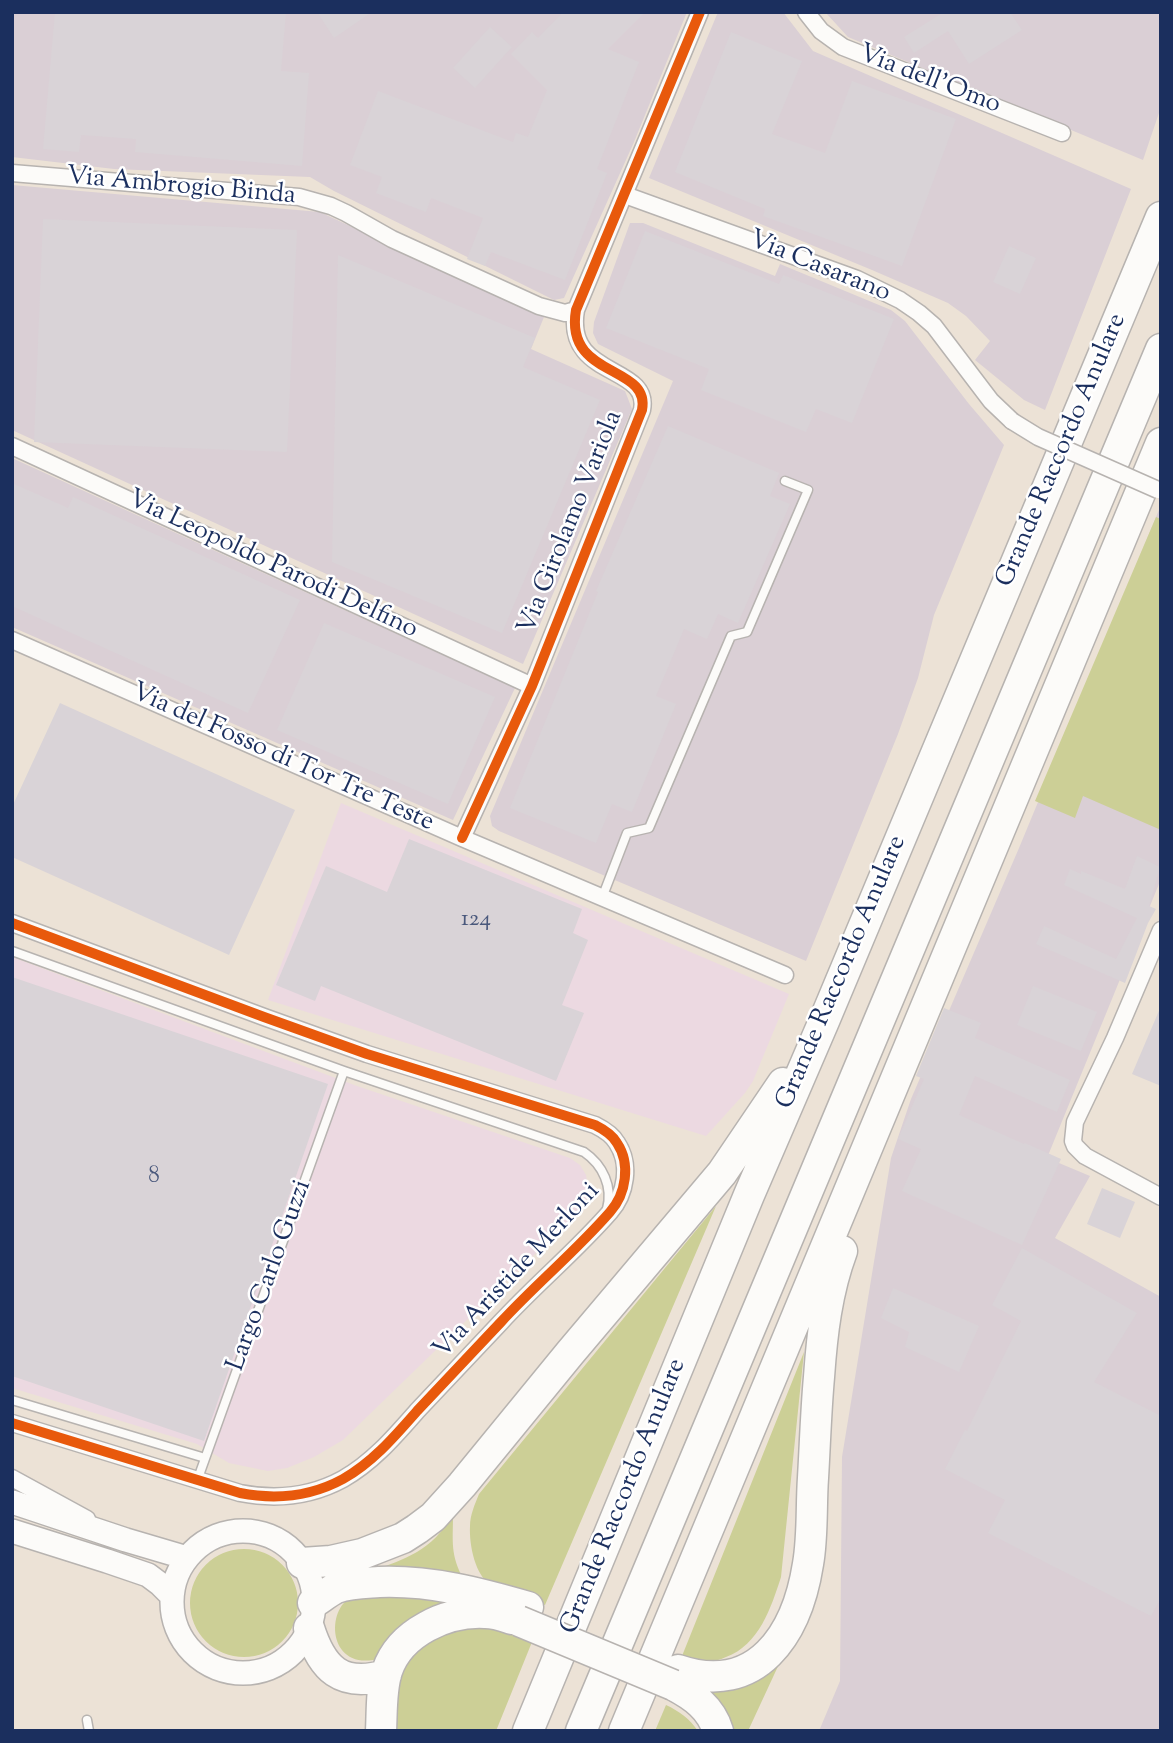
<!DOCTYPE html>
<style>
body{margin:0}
#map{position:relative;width:1173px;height:1743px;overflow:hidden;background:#ece2d6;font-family:"Sorts Mill Goudy",serif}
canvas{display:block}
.frame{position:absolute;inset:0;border:14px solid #1b2f5e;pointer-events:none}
</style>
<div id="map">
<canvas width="1173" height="1743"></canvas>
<div class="frame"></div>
</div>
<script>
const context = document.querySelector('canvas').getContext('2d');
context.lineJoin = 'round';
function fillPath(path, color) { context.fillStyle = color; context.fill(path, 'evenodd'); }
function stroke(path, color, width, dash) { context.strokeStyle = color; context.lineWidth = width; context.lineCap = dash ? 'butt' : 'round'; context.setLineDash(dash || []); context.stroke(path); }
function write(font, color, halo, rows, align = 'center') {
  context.font = font + ' "Sorts Mill Goudy",serif'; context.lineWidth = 5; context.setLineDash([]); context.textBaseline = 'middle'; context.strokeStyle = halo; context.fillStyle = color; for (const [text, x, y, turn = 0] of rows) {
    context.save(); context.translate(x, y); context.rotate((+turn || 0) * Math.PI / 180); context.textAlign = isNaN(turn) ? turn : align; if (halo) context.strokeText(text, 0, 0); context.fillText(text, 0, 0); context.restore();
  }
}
const built = new Path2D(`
 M 341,803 L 789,994 L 753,1081 L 745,1093 L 706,1136 L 268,1000 Z
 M 12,957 L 357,1086 L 570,1158 L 580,1165 L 586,1175 L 588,1187 L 587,1198 L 582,1209 L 573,1217 L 343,1440 L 314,1457 L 287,1468 L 268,1471 L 229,1463 L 197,1444 L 12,1388 Z`);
const industrial = new Path2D(`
 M 12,12 L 687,12 L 634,142 L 564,298 L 554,300 L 334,191 L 310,177 L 114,169 L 12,157 Z
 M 718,12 L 783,12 L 813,51 L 1131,189 L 1045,410 L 1024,400 L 975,360 L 990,341 L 966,316 L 948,303 L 872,270 L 649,178 Z
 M 825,12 L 1161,12 L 1161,107 L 1143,160 L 848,37 Z
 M 12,185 L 320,212 L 544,317 L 531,349 L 625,391 L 632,409 L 523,664 L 12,430 Z
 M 630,223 L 643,223 L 775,276 L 780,264 L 891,310 L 905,321 L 969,404 L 1004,445 L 934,615 L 918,678 L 898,734 L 806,961 L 499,831 L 492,826 L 490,816 L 673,381 L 598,344 L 593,333 L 594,322 Z
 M 12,458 L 515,688 L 453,820 L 12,627 Z
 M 1161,505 L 1161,879 L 1047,1158 L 1090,1176 L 1055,1238 L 1161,1297 L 1161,1731 L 819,1731 L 840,1681 L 842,1457 L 891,1158 L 911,1099 L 1019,848 Z`);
const green = new Path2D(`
 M 1156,517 L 1161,519 L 1161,830 L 1083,796 L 1075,818 L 1035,801 Z
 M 716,1206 L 545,1605 C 528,1599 508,1595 492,1586 C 475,1576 469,1545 470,1526 C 470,1515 475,1504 479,1494 Z
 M 804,1352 L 781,1577 C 771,1608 759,1645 726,1657 C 719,1660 711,1663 704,1662 C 697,1662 689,1658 682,1656 Z
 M 453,1514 C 453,1542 450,1555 464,1580 L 369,1572 C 407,1558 431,1552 453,1514 Z
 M190 1603a54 54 0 1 1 108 0a54 54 0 1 1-108 0Z
 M 385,1594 L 460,1602 L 378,1659 C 325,1672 325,1602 357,1595 C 366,1593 377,1594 385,1594 Z
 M 476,1621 L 534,1637 L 496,1731 L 391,1731 L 394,1681 L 420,1643 Z
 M 786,1649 L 748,1731 L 729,1731 L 704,1687 Z
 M 666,1705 C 679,1711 690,1719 698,1731 L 655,1731 Z`);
const building = new Path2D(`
 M 55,12 L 286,12 L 281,71 L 309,73 L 302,166 L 135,152 L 136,139 L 81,135 L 79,152 L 43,149 Z
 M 317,12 L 372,12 L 334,38 Z
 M 563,12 L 645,12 L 608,49 L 639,62 L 597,169 L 607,173 L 565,280 L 491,252 L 485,266 L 467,259 L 483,218 L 431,198 L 426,212 L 376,193 L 382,177 L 350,165 L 378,91 L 513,142 L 516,133 L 528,137 L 547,90 L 511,54 L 532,32 L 538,38 Z
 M 944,12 L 1010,12 L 1022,30 L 969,64 L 948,31 L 914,53 L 904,37 Z
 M 490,27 L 512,47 L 475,88 L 453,68 Z
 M 731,32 L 802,61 L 772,134 L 825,153 L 852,81 L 956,119 L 902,266 L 763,216 L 765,209 L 675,172 Z
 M 43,219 L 297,230 L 287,452 L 34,442 Z
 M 645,231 L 779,284 L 783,275 L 894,319 L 852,423 L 816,409 L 806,432 L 701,390 L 709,369 L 606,328 Z
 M 1009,246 L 1036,258 L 1020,294 L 993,282 Z
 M 338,255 L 535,338 L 523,367 L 600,400 L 502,633 L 332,562 Z
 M 668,426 L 779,473 L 770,496 L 790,504 L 738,623 L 718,614 L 707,639 L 684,629 L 656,696 L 676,704 L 632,812 L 612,804 L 596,843 L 510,808 L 598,592 L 596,591 Z
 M 12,483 L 68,508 L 73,497 L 300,600 L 248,713 L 12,606 Z
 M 324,623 L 495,697 L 448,804 L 277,730 Z
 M 60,703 L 295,810 L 229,955 L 12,857 L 12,807 Z
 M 409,839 L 582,909 L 573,933 L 588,940 L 562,1005 L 584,1013 L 556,1081 L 321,986 L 315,1001 L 276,985 L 326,866 L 387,892 Z
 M 1137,856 L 1160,867 L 1149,906 L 1156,909 L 1148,923 L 1125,983 L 1036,944 L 1044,926 L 1116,959 L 1137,918 L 1064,885 L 1070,869 L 1081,874 L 1081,871 L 1125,889 Z
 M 12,977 L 328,1084 L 204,1441 L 12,1376 Z
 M 1033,986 L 1097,1012 L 1081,1051 L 1017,1025 Z
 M 1161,1006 L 1161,1086 L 1132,1074 Z
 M 944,1008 L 981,1023 L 975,1038 L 1070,1080 L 1057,1112 L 975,1076 L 959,1115 L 1024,1144 L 1025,1143 L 1061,1159 L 1022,1245 L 902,1191 L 921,1149 L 898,1139 L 924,1079 L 916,1076 Z
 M 1102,1188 L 1135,1202 L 1120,1238 L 1087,1224 Z
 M 1022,1248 L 1137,1313 L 1094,1382 L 1161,1416 L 1161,1598 L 1151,1616 L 988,1533 L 1005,1500 L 945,1469 L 965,1430 L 967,1431 L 1021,1321 L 992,1305 Z
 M 893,1288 L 979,1326 L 959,1372 L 905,1347 L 909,1332 L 881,1318 Z`);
const service = new Path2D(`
 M 602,898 L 627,833 L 649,828 L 731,636 L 747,632 L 808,490 L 785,481
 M 12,951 L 344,1071 L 584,1152 C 603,1165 613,1187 607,1209
 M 12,1400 L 205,1458
 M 197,1481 L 344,1071
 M 87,1720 L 89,1731`);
const minor = new Path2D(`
 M 806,12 L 821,31 L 843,47 L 1062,133
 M 12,173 L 299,197 L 331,206 L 346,213 L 392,239 L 539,306 L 565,313 L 576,310
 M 625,195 L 857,279 L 900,300 L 919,313 L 934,326 L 991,401 L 1012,421
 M 12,446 L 532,686
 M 12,640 L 462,838 L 785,975
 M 462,838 L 532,686 L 642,410 C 651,364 564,379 576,310 L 700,12
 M 12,923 L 264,1017 L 367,1054 L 595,1125 C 603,1129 612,1134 617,1143 C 631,1164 626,1194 610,1212 C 576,1251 536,1284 501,1322 C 473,1352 445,1381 417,1411 C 395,1436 373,1462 343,1479 C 310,1497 276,1500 240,1493 L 12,1423
 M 1161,930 L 1115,1038 L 1075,1122 L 1073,1141 L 1075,1146 L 1085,1156 L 1161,1197
 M 12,1478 L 87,1519`);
const secondary = new Path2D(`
 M 12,1502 L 126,1540 L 187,1558
 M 12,1531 L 107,1561 L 148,1575 L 160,1584 L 172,1596
 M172 1602a71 71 0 1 1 142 0a71 71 0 1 1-142 0Z`);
const motorway = new Path2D(`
 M 302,1563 L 331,1561 L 362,1554 L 403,1538 L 417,1529 L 433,1517 L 462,1485 L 570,1353 L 722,1173 L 783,1083
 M 313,1603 C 321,1598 328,1592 336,1588 C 350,1583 365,1583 379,1582 C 430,1580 480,1593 528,1607
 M 309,1628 C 322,1669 341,1688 386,1675
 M 678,1670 C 757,1697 797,1634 808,1564 C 813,1536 811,1506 813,1478 C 815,1444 816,1410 819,1377 C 822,1334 827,1291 842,1251
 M 673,1685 C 694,1696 711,1708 718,1731
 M 381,1731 C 382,1711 381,1689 387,1671 C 400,1632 447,1611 485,1613 C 495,1613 503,1616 512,1619
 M 528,1731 L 749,1195 L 824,1021 L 1161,217
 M 581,1731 L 1161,349
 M 624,1731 L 1161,443`);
const minorBridge = new Path2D(`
 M 1012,421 L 1038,437 L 1158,490`);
const motorwayBridge = new Path2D(`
 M 519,1621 L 673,1685`);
const cycleway = new Path2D(`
 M 462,838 L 532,686 L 642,410 C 651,364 564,379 576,310 L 700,12
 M 12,923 L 264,1017 L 367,1054 L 595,1125 C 603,1129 612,1134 617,1143 C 631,1164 626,1194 610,1212 C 576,1251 536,1284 501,1322 C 473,1352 445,1381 417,1411 C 395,1436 373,1462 343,1479 C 310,1497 276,1500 240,1493 L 12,1423`);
const numberNames = [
 ["124",476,921],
 ["8",154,1178]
];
const streetNames = [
 ["Via dell'Omo",929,81,21],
 ["Via Ambrogio Binda",181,188,5],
 ["Via Casarano",819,268,22],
 ["Grande Raccordo Anulare",1063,451,-67],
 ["Via Girolamo Variola",572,523,-68],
 ["Via Leopoldo Parodi Delfino",272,566,25],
 ["Via del Fosso di Tor Tre Teste",282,759,24],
 ["Grande Raccordo Anulare",843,973,-67],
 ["Via Aristide Merloni",518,1272,-47],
 ["Largo Carlo Guzzi",271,1276,-70],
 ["Grande Raccordo Anulare",625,1497,-68]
];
fillPath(built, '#ecd9e1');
fillPath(industrial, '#dacfd5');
fillPath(green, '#cccf96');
fillPath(building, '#d9d3d7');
stroke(service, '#b7b3b0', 11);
stroke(minor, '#b7b3b0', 19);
stroke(secondary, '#b7b3b0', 26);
stroke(motorway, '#b7b3b0', 33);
stroke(service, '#fcfbf9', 8);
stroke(minor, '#fcfbf9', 16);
stroke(secondary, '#fcfbf9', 23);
stroke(motorway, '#fcfbf9', 30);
stroke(minorBridge, '#b7b3b0', 19, []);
stroke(motorwayBridge, '#b7b3b0', 33, []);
stroke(minorBridge, '#fcfbf9', 16);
stroke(motorwayBridge, '#fcfbf9', 30);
stroke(cycleway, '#e8590c', 10);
write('23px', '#4a587c', null, numberNames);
write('26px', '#1b2f5e', '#fff', streetNames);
</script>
